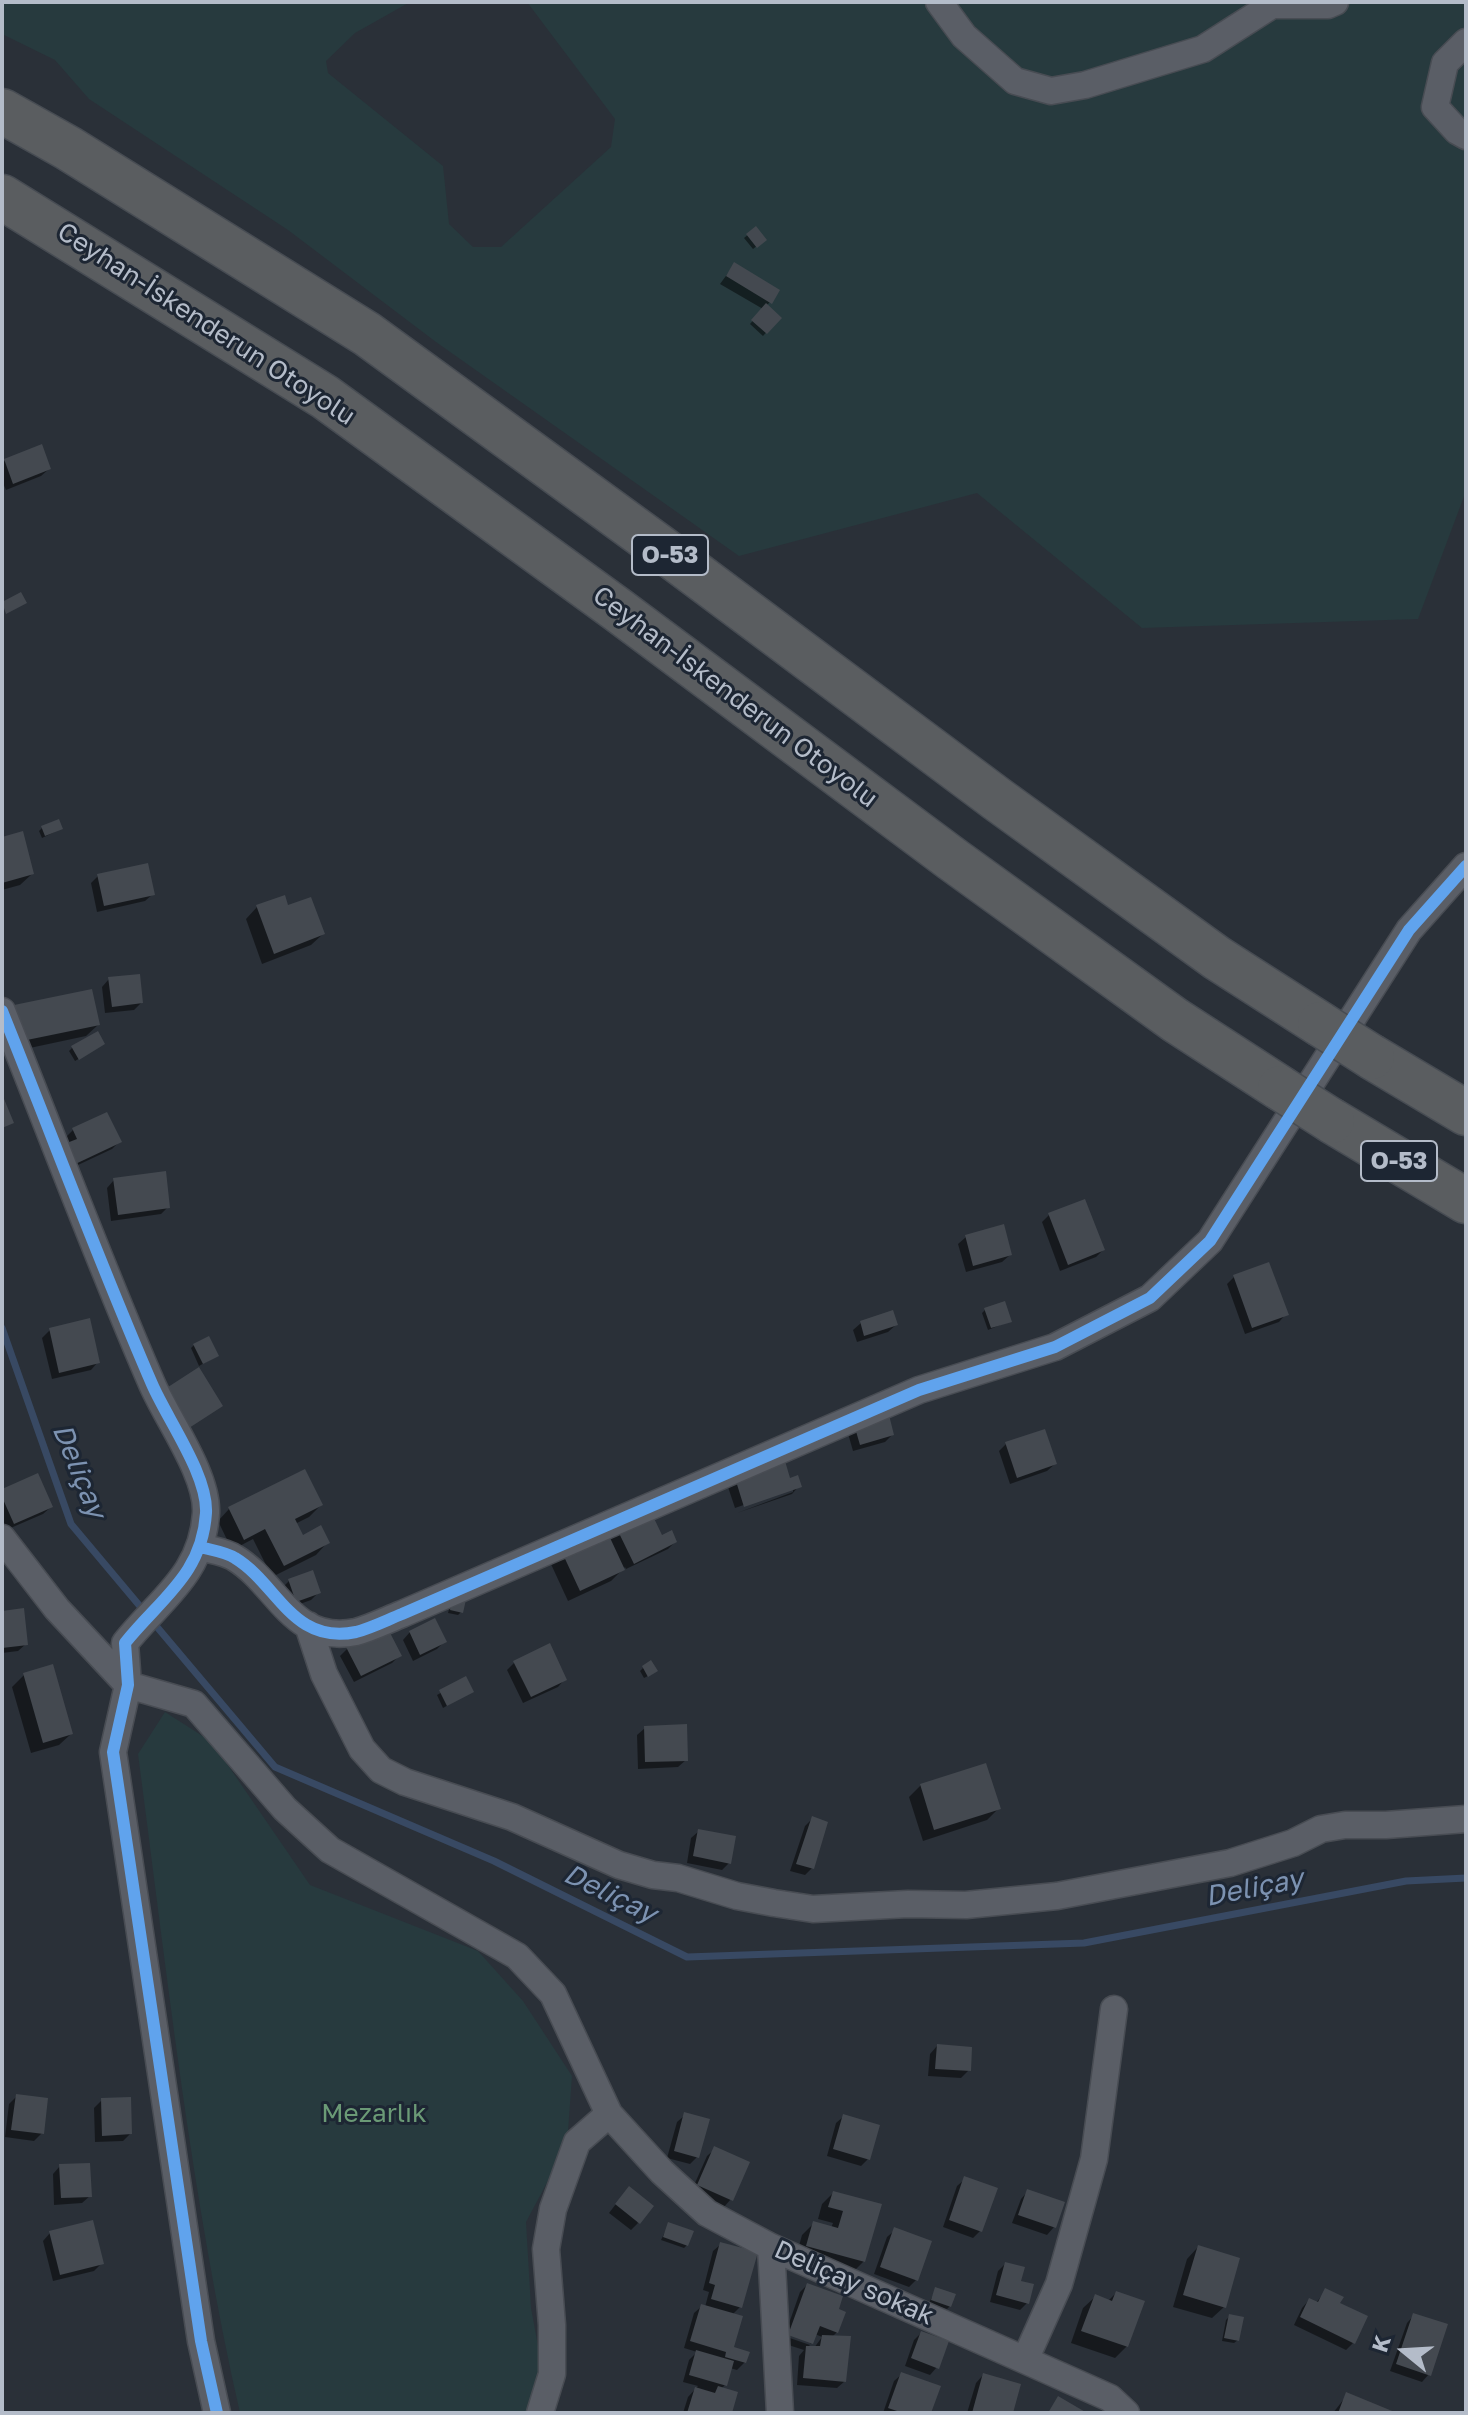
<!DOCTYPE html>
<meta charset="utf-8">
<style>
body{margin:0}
#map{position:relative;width:1468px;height:2415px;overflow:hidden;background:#2a3038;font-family:"Golos Text",sans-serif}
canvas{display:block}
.frame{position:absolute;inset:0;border:4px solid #b4bcc9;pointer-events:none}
.north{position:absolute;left:1364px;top:2311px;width:80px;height:80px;-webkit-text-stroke:6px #1d2633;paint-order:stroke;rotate:288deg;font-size:22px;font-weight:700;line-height:32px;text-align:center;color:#b4bcc9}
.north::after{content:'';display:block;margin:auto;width:28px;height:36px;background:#b4bcc9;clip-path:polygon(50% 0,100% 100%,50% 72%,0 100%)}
</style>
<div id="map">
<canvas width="1468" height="2415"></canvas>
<div class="frame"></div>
<div class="north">K</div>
</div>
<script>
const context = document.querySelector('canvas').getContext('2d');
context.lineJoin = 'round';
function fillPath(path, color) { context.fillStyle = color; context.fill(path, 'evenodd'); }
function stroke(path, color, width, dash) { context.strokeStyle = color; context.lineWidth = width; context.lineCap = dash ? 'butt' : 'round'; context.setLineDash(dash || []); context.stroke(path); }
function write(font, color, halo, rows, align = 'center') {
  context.font = font + ' "Golos Text",sans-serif'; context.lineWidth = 6; context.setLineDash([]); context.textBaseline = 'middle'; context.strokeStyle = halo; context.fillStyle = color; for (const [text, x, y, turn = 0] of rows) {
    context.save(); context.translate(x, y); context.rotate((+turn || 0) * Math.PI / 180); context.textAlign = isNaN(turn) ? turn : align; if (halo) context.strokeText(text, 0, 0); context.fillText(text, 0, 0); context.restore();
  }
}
const green = new Path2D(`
 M 2,2 L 410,2 L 355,33 L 326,61 L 328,73 L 443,166 L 449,224 L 473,247 L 501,247 L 611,147 L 615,119 L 527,2 L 1466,2 L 1466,491 L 1418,619 L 1142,628 L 977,493 L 739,556 L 436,342 L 288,230 L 89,99 L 55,60 L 2,34 Z
 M 165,1712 L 212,1742 L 310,1885 L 478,1951 L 523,2001 L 572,2076 L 567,2145 L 526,2222 L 531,2308 L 543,2373 L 530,2413 L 240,2413 C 191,2196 167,1974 138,1754 Z`);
const shadow = new Path2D(`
 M 755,229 L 764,240 L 753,249 L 744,238 Z
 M 734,265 L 770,302 L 766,306 L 779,318 L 763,336 L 750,324 L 763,309 L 720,284 Z
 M 5,461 L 49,469 L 41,476 L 6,490 L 2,481 L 2,463 Z
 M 42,828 L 61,829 L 42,838 L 39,831 Z
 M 2,839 L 32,874 L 20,885 L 2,890 Z
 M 98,876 L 153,894 L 145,901 L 97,912 L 91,883 Z
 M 257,907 L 287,908 L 323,934 L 311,945 L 262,964 L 246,919 Z
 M 109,979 L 141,1003 L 134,1010 L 105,1013 L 102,987 Z
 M 91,991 L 98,1025 L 86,1036 L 11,1052 Z
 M 99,1047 L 75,1061 L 69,1051 L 72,1048 Z
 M 73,1130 L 119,1142 L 112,1149 L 61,1173 L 69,1144 L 66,1137 Z
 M 114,1180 L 168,1207 L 161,1214 L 111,1221 L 107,1188 Z
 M 1049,1215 L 1103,1250 L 1096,1257 L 1060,1271 L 1042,1222 Z
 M 966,1237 L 1010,1255 L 1002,1262 L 966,1272 L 958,1244 Z
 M 1234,1277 L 1286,1314 L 1279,1322 L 1245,1334 L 1227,1284 Z
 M 985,1310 L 1010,1321 L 988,1330 L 982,1313 Z
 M 861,1323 L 896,1325 L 888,1332 L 857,1342 L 853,1330 Z
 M 50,1330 L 98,1362 L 91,1370 L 52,1379 L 42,1338 Z
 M 194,1345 L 217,1356 L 199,1366 L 191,1348 Z
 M 847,1430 L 892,1435 L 885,1442 L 853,1451 Z
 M 1006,1444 L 1055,1464 L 1047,1471 L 1010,1484 L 999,1451 Z
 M 736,1480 L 789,1480 L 799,1486 L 792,1494 L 737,1513 L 793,1492 L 793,1488 L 735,1508 L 728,1487 Z
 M 2,1491 L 51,1507 L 43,1514 L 6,1530 L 2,1520 Z
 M 321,1505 L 309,1517 L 295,1524 L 302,1537 L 327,1543 L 316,1555 L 272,1577 L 253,1539 L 232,1550 L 218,1521 L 229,1509 Z
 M 618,1531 L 675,1542 L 668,1549 L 626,1569 L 625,1567 L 611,1581 L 568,1601 L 550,1562 L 609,1540 Z
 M 289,1581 L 318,1593 L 311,1600 L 289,1608 L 282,1588 Z
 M 452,1598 L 461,1612 L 458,1615 L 448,1613 Z
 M 2,1613 L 26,1644 L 18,1651 L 2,1653 Z
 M 410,1632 L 445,1641 L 437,1649 L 413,1661 L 403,1640 Z
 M 348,1648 L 399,1656 L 392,1663 L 354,1682 L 340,1656 Z
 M 515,1662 L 565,1679 L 558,1687 L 523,1703 L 507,1670 Z
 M 643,1668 L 652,1674 L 644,1678 L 640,1671 Z
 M 24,1675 L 71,1734 L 59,1745 L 31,1753 L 12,1687 Z
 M 465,1679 L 471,1692 L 443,1708 L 437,1695 Z
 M 645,1728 L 686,1760 L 678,1767 L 638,1769 L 637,1735 Z
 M 921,1785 L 998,1809 L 987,1820 L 923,1841 L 909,1797 Z
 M 812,1819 L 812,1868 L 805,1875 L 790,1871 L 805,1826 Z
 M 699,1831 L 729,1863 L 722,1870 L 687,1863 L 691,1838 Z
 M 937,2046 L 969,2070 L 961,2078 L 928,2076 L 930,2054 Z
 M 17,2096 L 42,2133 L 34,2141 L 5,2137 L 9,2104 Z
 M 102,2100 L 130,2134 L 123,2141 L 95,2142 L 94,2108 Z
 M 685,2115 L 697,2157 L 690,2164 L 667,2158 L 677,2122 Z
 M 844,2116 L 868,2159 L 861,2166 L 827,2156 L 836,2123 Z
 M 715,2149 L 731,2199 L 724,2207 L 691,2192 L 707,2156 Z
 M 60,2166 L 90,2196 L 82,2203 L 54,2205 L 53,2174 Z
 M 965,2179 L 980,2231 L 973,2238 L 943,2227 L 957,2186 Z
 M 1028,2191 L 1054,2227 L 1047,2235 L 1012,2223 L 1021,2199 Z
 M 833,2193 L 879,2206 L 864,2261 L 852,2273 L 796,2257 L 802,2235 L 814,2223 L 831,2228 L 833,2223 L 818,2219 L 822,2204 Z
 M 622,2196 L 638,2223 L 631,2230 L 609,2213 Z
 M 669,2224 L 687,2245 L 684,2248 L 661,2240 Z
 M 895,2230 L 916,2280 L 909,2287 L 874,2274 L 887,2237 Z
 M 50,2233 L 102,2263 L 94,2271 L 53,2281 L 43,2241 Z
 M 721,2244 L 740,2307 L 732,2315 L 731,2348 L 745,2362 L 737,2370 L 730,2368 L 725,2385 L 721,2389 L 730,2413 L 683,2413 L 688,2397 L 698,2386 L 683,2382 L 689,2360 L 697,2352 L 684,2348 L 694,2313 L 702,2306 L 705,2307 L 709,2292 L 703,2290 L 713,2251 Z
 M 1198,2247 L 1224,2307 L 1212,2318 L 1173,2307 L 1187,2259 Z
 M 1005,2264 L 1019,2282 L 1027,2303 L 1020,2310 L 990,2302 L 998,2271 Z
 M 807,2285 L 836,2310 L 837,2332 L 832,2337 L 845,2381 L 837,2388 L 797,2385 L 799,2356 L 804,2350 L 782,2343 L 784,2336 L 810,2345 L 807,2348 L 814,2348 L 822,2337 L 815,2334 L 810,2344 L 810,2341 L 786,2332 L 800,2292 Z
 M 936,2289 L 950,2306 L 947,2309 L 929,2303 Z
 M 1326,2290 L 1353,2343 L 1346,2350 L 1294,2325 L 1302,2308 L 1309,2300 L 1316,2303 Z
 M 1116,2293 L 1127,2346 L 1115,2358 L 1071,2343 L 1083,2308 L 1095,2297 L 1108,2301 Z
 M 1414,2315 L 1429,2374 L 1422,2382 L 1390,2371 L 1407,2323 Z
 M 1230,2316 L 1238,2340 L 1234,2343 L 1222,2341 L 1226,2320 Z
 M 921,2333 L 937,2367 L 930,2375 L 905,2366 L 914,2340 Z
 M 902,2374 L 929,2413 L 883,2413 L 894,2381 Z
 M 983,2375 L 1011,2413 L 967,2413 L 976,2383 Z
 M 1347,2395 L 1392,2413 L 1333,2413 Z`);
const stream = new Path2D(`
 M 2,1328 L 71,1524 L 144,1611
 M 152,1621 L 275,1767 L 494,1861 L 687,1957 L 1084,1943 L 1406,1881 L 1466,1878`);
const building = new Path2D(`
 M 756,226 L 767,240 L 757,248 L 746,234 Z
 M 734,262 L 780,290 L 772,304 L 726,276 Z
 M 766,303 L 782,318 L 767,334 L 751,320 Z
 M 42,444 L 51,469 L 13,484 L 4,459 Z
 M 21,592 L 27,603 L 6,614 L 2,602 Z
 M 59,819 L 63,829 L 45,836 L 41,826 Z
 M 23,831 L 34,874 L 2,883 L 2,837 Z
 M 148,863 L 155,895 L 104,906 L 97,874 Z
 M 285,895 L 288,905 L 311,897 L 325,934 L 274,954 L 256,905 Z
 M 140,974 L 143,1003 L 112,1007 L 108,977 Z
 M 92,989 L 100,1025 L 22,1041 L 14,1005 Z
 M 98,1031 L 105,1044 L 79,1060 L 71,1046 Z
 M 2,1094 L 14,1123 L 2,1128 Z
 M 107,1112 L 122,1142 L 69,1167 L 59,1146 L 77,1139 L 72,1128 Z
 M 166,1171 L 170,1208 L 118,1215 L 113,1178 Z
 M 1085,1199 L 1105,1250 L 1068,1265 L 1048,1213 Z
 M 1004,1224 L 1012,1255 L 973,1266 L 965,1235 Z
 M 1269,1262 L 1289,1315 L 1252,1328 L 1233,1275 Z
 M 1005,1301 L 1012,1322 L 991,1328 L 984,1308 Z
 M 893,1310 L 898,1325 L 864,1336 L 860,1321 Z
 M 90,1318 L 100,1363 L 59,1373 L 49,1328 Z
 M 209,1336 L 219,1356 L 203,1364 L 193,1344 Z
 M 199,1367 L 223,1406 L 189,1428 L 165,1389 Z
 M 888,1411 L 894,1435 L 860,1445 L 853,1421 Z
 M 1045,1429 L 1057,1464 L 1017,1478 L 1005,1442 Z
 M 785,1461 L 790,1478 L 798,1475 L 802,1487 L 744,1507 L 735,1478 Z
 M 305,1469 L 323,1505 L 295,1519 L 303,1535 L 321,1525 L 330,1543 L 284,1566 L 265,1529 L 244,1540 L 228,1507 Z
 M 38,1473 L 53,1507 L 14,1524 L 2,1497 L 2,1489 Z
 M 651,1512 L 662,1535 L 672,1530 L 677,1542 L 634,1564 L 617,1529 Z
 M 605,1527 L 625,1570 L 580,1591 L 560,1548 Z
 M 313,1570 L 321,1593 L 296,1602 L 288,1579 Z
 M 454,1593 L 467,1595 L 463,1613 L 450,1610 Z
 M 24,1608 L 28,1645 L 2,1648 L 2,1611 Z
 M 435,1618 L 447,1642 L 420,1655 L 409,1631 Z
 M 387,1627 L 402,1656 L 361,1676 L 346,1647 Z
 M 550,1643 L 567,1680 L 531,1697 L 513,1661 Z
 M 651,1660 L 658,1671 L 648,1677 L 642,1666 Z
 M 53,1664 L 73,1734 L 43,1743 L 23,1673 Z
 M 466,1676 L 474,1692 L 447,1706 L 439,1690 Z
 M 687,1724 L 688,1761 L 645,1762 L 644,1726 Z
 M 986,1763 L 1001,1809 L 934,1830 L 920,1784 Z
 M 812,1816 L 828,1822 L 814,1869 L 796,1864 Z
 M 698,1829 L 736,1836 L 731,1864 L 693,1856 Z
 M 937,2044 L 972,2047 L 971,2071 L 935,2069 Z
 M 16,2094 L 48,2098 L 44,2134 L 11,2130 Z
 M 131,2097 L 132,2134 L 102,2136 L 101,2098 Z
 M 684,2112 L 710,2119 L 699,2158 L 674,2151 Z
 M 843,2114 L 880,2125 L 870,2160 L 833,2149 Z
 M 714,2146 L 750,2162 L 733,2201 L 697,2185 Z
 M 90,2163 L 92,2197 L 61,2198 L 59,2164 Z
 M 964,2176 L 998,2188 L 982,2232 L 949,2220 Z
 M 629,2186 L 654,2206 L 640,2224 L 615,2204 Z
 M 1027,2189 L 1065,2202 L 1056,2228 L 1018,2215 Z
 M 833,2191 L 882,2204 L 865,2262 L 806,2246 L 813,2221 L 838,2228 L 843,2211 L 828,2207 Z
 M 93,2220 L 104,2264 L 60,2275 L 49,2231 Z
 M 668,2222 L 694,2231 L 688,2246 L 663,2237 Z
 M 894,2227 L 932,2241 L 918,2281 L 880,2267 Z
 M 720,2242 L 758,2252 L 742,2308 L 711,2299 L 715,2285 L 709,2283 Z
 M 1198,2245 L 1240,2258 L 1226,2308 L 1183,2295 Z
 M 1005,2262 L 1025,2267 L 1021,2281 L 1034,2284 L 1029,2304 L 996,2295 Z
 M 807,2283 L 843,2296 L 839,2309 L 846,2312 L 838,2333 L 820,2326 L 813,2344 L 788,2335 Z
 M 935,2287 L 956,2294 L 951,2307 L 931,2300 Z
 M 1325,2288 L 1344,2297 L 1340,2303 L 1368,2316 L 1355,2344 L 1300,2317 L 1309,2298 L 1318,2302 Z
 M 1116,2291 L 1145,2301 L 1128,2347 L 1081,2331 L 1095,2294 L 1112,2301 Z
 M 701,2304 L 743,2316 L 734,2347 L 750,2352 L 746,2363 L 725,2357 L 726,2352 L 690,2341 Z
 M 1413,2313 L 1448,2324 L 1431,2376 L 1396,2364 Z
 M 1229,2314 L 1244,2317 L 1239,2341 L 1224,2338 Z
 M 921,2331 L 949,2341 L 939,2369 L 911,2358 Z
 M 822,2335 L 851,2336 L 846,2382 L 803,2378 L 806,2346 L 820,2346 Z
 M 696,2350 L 734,2361 L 727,2386 L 689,2375 Z
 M 901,2372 L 941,2386 L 931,2413 L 903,2413 L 888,2408 Z
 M 983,2373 L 1021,2384 L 1013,2413 L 972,2413 Z
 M 718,2386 L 738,2392 L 732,2413 L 687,2413 L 695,2387 L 715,2393 Z
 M 1346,2392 L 1397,2413 L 1338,2413 Z
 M 1058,2396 L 1087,2413 L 1048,2413 Z`);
const minor = new Path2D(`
 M 939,2 L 964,36 L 1015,81 L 1051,91 L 1085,85 L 1203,49 L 1272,5 L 1328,5 L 1335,2
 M 1466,42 L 1445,63 L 1435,107 L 1457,131 L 1466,136
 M 2,1011 C 52,1135 99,1262 152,1384 C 167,1419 208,1475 206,1513 C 202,1575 160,1599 125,1643 L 128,1685 L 113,1752 L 201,2341 L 217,2413
 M 2,1538 L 57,1609 L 128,1685 L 194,1704 L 285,1809 L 330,1850 L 517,1956 L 553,1994 L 609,2114 L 662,2172 L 707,2213 L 771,2247 L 1110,2398 L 1126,2413
 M 200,1547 C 211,1550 226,1552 235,1558 C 278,1584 292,1645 356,1632 C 371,1628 387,1620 402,1614 L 919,1390 L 1055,1347 L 1150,1298 L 1210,1241 L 1409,930 L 1466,866
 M 308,1625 L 324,1674 L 362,1749 L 381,1770 L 405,1782 L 512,1817 L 619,1865 L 653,1875 L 678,1878 L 737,1896 L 774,1903 L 813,1909 L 908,1904 L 966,1905 L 1057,1896 L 1230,1863 L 1293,1843 L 1321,1829 L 1345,1825 L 1386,1825 L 1466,1819
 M 771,2247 L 780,2413
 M 1025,2360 L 1059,2284 L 1094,2159 L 1114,2009
 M 540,2413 L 552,2374 L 552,2325 L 546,2249 L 553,2209 L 577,2142 L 609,2114`);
const motorway = new Path2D(`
 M 2,111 L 68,148 L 367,334 L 662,549 L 997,799 L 1217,958 L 1320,1024
 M 2,197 L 325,397 L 618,610 L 952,859 L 1175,1020 L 1280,1088
 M 1372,1057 L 1466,1113
 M 1332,1121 L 1466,1201`);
const motorwayBridge = new Path2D(`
 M 1320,1024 L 1372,1057
 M 1280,1088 L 1332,1121`);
const cycleway = new Path2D(`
 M 2,1011 C 52,1135 99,1262 152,1384 C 167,1419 208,1475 206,1513 C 202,1575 160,1599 125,1643 L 128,1685 L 113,1752 L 201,2341 L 217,2413
 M 200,1547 C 211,1550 226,1552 235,1558 C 278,1584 292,1645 356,1632 C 371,1628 387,1620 402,1614 L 919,1390 L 1055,1347 L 1150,1298 L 1210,1241 L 1409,930 L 1466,866`);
const shields = [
 [670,555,76],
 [1399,1161,76]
];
const shieldNames = [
 ["O-53",670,555],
 ["O-53",1399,1161]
];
const streetNames = [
 ["Ceyhan-İskenderun Otoyolu",206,324,33],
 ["Ceyhan-İskenderun Otoyolu",735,697,37],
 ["Deliçay sokak",854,2283,24]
];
const parkNames = [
 ["Mezarlık",374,2114]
];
const waterNames = [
 ["Deliçay",79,1471,68],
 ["Deliçay",1254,1888,-11],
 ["Deliçay",610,1894,26]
];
fillPath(green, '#273a3e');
fillPath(shadow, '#0007');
stroke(stream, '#384963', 7);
fillPath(building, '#444950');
stroke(minor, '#484c53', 29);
stroke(motorway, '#474c53', 47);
stroke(minor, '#5a5e66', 26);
stroke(motorway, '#5a5d60', 44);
stroke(motorwayBridge, '#474c53', 47, []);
stroke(motorwayBridge, '#5a5d60', 44);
stroke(cycleway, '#60a3ed', 12);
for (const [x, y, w] of shields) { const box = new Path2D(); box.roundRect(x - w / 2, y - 20, w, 40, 6); context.fillStyle = '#1d2633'; context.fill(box); stroke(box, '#b4bcc9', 2); }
write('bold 24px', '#b4bcc9', null, shieldNames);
write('26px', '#b4bcc9', '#1d2633', streetNames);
write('26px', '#6b9a76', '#1d2633', parkNames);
write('italic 28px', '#7c92b1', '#1d2633', waterNames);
</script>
